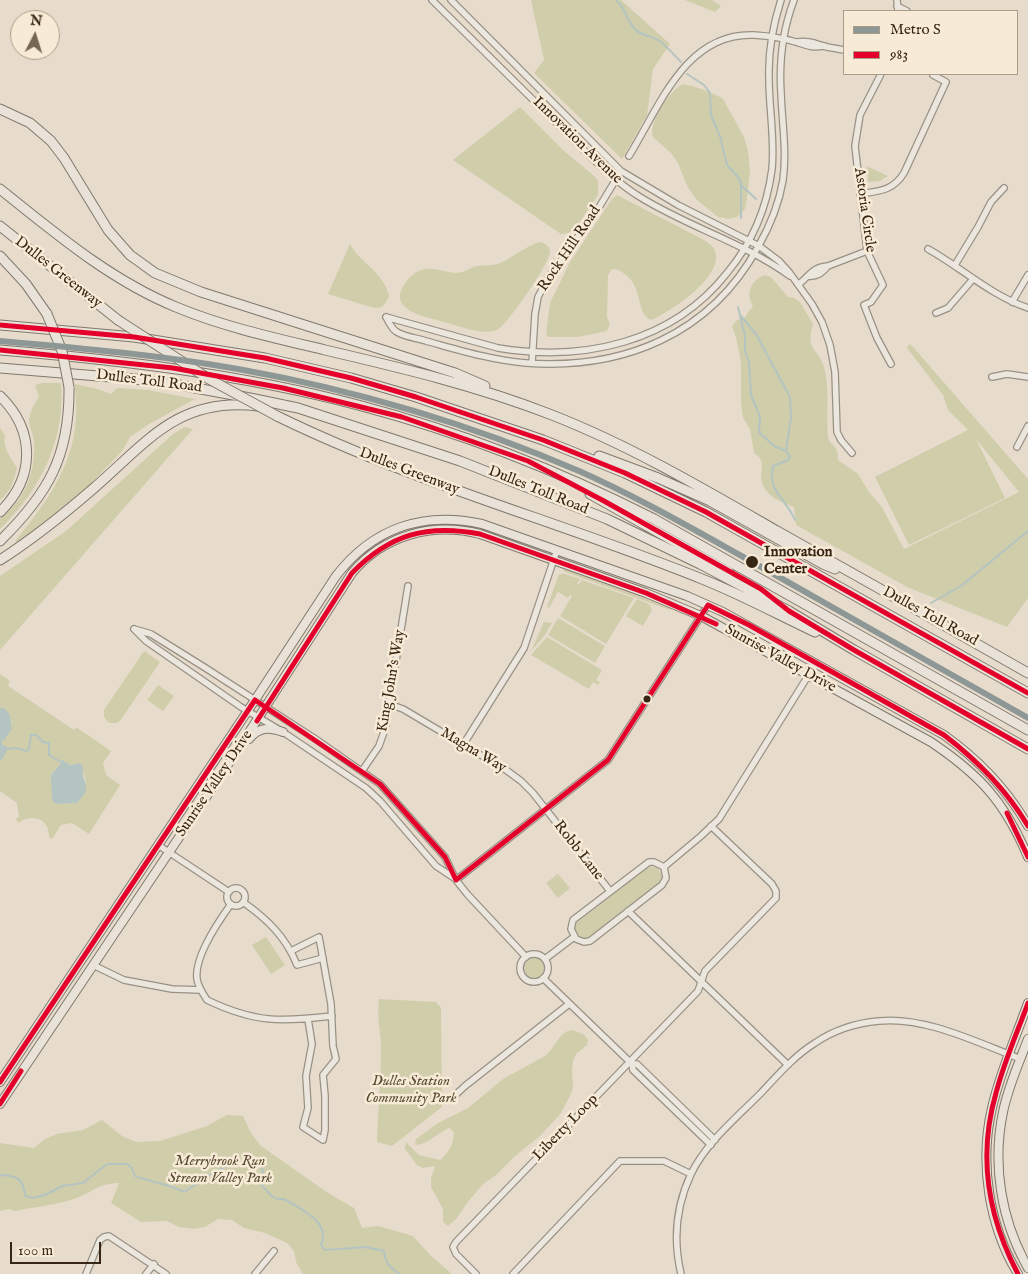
<!DOCTYPE html>
<style>
body{margin:0}
#map{position:relative;width:1028px;height:1274px;overflow:hidden;background:#e7dccb;font-family:"IM FELL English",serif}
canvas{display:block}
.legend{position:absolute;left:843px;top:10px;width:175px;height:65px;box-sizing:border-box;background:#f7ead6;border:1px solid #ab9c88;margin:0;padding:6px 9px;list-style:none;font-size:15px;color:#382614}
.legend li{display:flex;align-items:center;gap:10px;height:25px}
.legend b{width:25px;border:1px solid #ab9c88}
.north{position:absolute;left:10px;top:10px;width:50px;height:50px;box-sizing:border-box;background:#f7ead6;border:1px solid #ab9c88;border-radius:50%;rotate:5deg;font-size:14px;font-weight:700;line-height:20px;text-align:center;color:#382614}
.north::after{content:'';display:block;margin:auto;width:18px;height:22px;background:#756654;clip-path:polygon(50% 0,100% 100%,50% 72%,0 100%)}
.scale{position:absolute;left:10px;top:1242px;width:91px;height:22px;box-sizing:border-box;border:2px solid #382614;border-top:0;padding-left:6px;font-size:15px;line-height:18px;white-space:nowrap;color:#382614;-webkit-text-stroke:4px #f7ead6;paint-order:stroke}
</style>
<div id="map">
<canvas width="1028" height="1274"></canvas>
<ul class="legend">
<li><b style="height:6px;background:#8d9796"></b>Metro S</li>
<li><b style="height:6px;background:#e4002b"></b>983</li>
</ul>
<div class="north">N</div>
<div class="scale">100 m</div>
</div>
<script>
const context = document.querySelector('canvas').getContext('2d');
context.lineJoin = 'round';
function fillPath(path, color) { context.fillStyle = color; context.fill(path, 'evenodd'); }
function stroke(path, color, width, dash) { context.strokeStyle = color; context.lineWidth = width; context.lineCap = dash ? 'butt' : 'round'; context.setLineDash(dash || []); context.stroke(path); }
function write(font, color, halo, rows, align = 'center') {
  context.font = font + ' "IM FELL English",serif'; context.lineWidth = 5; context.setLineDash([]); context.textBaseline = 'middle'; context.strokeStyle = halo; context.fillStyle = color; for (const [text, x, y, turn = 0] of rows) {
    context.save(); context.translate(x, y); context.rotate((+turn || 0) * Math.PI / 180); context.textAlign = isNaN(turn) ? turn : align; if (halo) context.strokeText(text, 0, 0); context.fillText(text, 0, 0); context.restore();
  }
}
const green = new Path2D(`
 M 531,0 L 621,0 L 670,44 L 653,69 L 647,115 L 622,159 L 534,73 L 544,60 Z
 M 685,0 L 712,0 L 721,6 L 715,12 Z
 M 683,84 C 694,86 715,93 723,99 L 744,137 L 748,151 L 750,172 L 747,198 L 745,209 L 737,217 L 729,219 L 718,217 L 697,200 L 688,188 L 678,163 L 671,153 L 653,137 C 648,123 670,90 683,84 Z
 M 520,107 L 564,151 L 593,175 L 598,181 L 598,195 L 573,232 L 561,234 L 453,160 Z
 M 867,166 L 888,176 L 880,181 L 868,182 Z
 M 617,195 L 704,240 C 708,243 713,246 715,251 C 724,277 671,311 652,320 C 636,316 643,288 627,276 C 622,272 619,269 612,269 L 608,275 L 607,317 L 610,324 L 607,331 L 578,337 L 548,337 L 546,334 L 550,303 L 570,262 L 612,199 Z
 M 541,242 C 545,244 550,246 550,252 C 550,263 507,325 497,330 C 482,336 459,326 444,322 C 431,318 397,313 400,294 C 402,286 408,278 415,273 C 431,262 447,276 463,272 C 468,270 472,267 477,266 C 485,265 492,266 500,263 C 514,257 526,245 541,242 Z
 M 350,244 C 361,264 384,272 389,296 C 386,303 383,309 374,308 L 328,294 Z
 M 764,275 L 771,277 L 788,297 L 794,298 L 800,302 L 813,324 C 805,352 818,347 824,367 C 830,389 826,414 828,436 C 828,442 834,444 836,449 C 838,452 838,457 838,460 L 858,474 L 869,492 L 882,507 L 904,549 L 1019,492 L 976,439 L 1005,498 L 909,545 L 875,477 L 968,430 L 948,410 L 943,395 L 907,348 L 909,344 L 913,347 L 1028,479 L 1028,598 L 1007,627 L 907,587 L 796,525 L 794,507 C 782,502 768,498 763,485 C 757,472 769,463 754,453 L 750,429 L 743,418 L 741,403 L 741,362 L 736,337 L 732,326 L 737,320 L 744,318 L 753,306 C 745,293 751,281 764,275 Z
 M 42,383 L 61,383 C 66,439 40,491 0,529 L 0,519 C 25,499 36,473 34,441 C 33,434 30,428 29,422 C 29,413 34,404 39,397 L 35,385 Z
 M 75,384 L 98,389 L 111,394 L 117,388 L 148,390 L 195,399 L 149,424 L 130,437 L 123,450 L 86,489 L 18,543 L 15,541 C 45,505 75,464 76,415 C 77,405 75,394 75,384 Z
 M 185,427 L 193,429 L 0,650 L 0,576 L 66,531 L 173,434 Z
 M 0,428 L 5,435 C 2,447 11,458 17,468 C 14,480 11,492 0,500 Z
 M 564,569 L 671,608 L 670,610 L 563,571 Z
 M 562,573 L 580,579 L 577,584 L 578,585 L 582,580 L 634,598 L 606,644 L 560,616 L 572,596 L 570,595 L 568,598 L 558,592 L 549,608 L 547,607 L 559,574 L 561,575 Z
 M 637,599 L 649,604 L 652,610 L 643,626 L 626,616 Z
 M 558,618 L 605,646 L 595,663 L 548,635 Z
 M 544,622 L 552,623 L 545,635 L 531,651 Z
 M 547,637 L 602,670 L 596,680 L 600,682 L 598,685 L 593,682 L 589,689 L 531,655 Z
 M 144,651 L 160,662 L 120,721 L 116,723 L 109,723 L 104,717 L 104,710 Z
 M 0,674 L 10,681 L 8,686 L 74,730 L 76,727 L 111,751 L 103,763 L 106,775 L 120,785 L 89,834 L 72,823 L 61,825 L 52,839 L 49,837 C 50,818 31,813 18,823 L 16,818 L 19,817 L 17,803 L 0,791 L 0,762 L 4,752 L 2,746 L 2,740 L 4,739 C 14,724 14,723 4,708 L 0,708 ZM 63,760 L 70,765 L 80,763 C 86,780 91,789 77,803 L 57,804 L 55,801 L 51,775 L 61,763 L 59,761 Z
 M 158,685 L 174,696 L 163,711 L 147,700 Z
 M 651,866 L 659,869 L 662,877 L 661,881 L 589,937 L 584,938 L 576,934 L 574,926 L 576,923 L 646,869 Z
 M 558,874 L 570,888 L 558,898 L 546,883 Z
 M 266,937 L 285,965 L 271,974 L 252,945 Z
 M524 968a10 10 0 1 1 20 0a10 10 0 1 1-20 0Z
 M 379,999 L 436,1002 L 441,1008 L 442,1107 L 392,1146 L 377,1142 C 378,1110 381,1078 381,1045 C 380,1030 377,1015 379,999 Z
 M 572,1030 L 583,1034 L 588,1039 L 587,1045 L 576,1054 L 573,1061 L 572,1072 L 573,1087 L 571,1094 L 561,1113 L 540,1136 L 515,1156 L 496,1175 L 483,1184 L 467,1203 L 457,1218 L 448,1226 L 443,1222 L 443,1209 L 431,1187 L 431,1178 L 435,1166 L 423,1168 L 417,1165 L 405,1149 L 406,1142 L 419,1155 L 440,1160 C 450,1151 453,1145 454,1132 L 449,1128 C 437,1133 429,1144 415,1145 L 416,1139 L 438,1123 L 468,1108 L 503,1079 L 545,1056 C 556,1048 558,1032 572,1030 Z
 M 227,1115 L 243,1116 L 251,1133 L 261,1146 L 328,1193 L 354,1208 L 362,1228 L 378,1226 L 413,1236 L 430,1255 L 452,1274 L 303,1274 L 296,1262 L 294,1251 L 287,1243 L 265,1233 L 244,1228 L 232,1220 L 218,1219 L 205,1227 L 194,1229 L 179,1227 L 167,1221 L 141,1222 L 111,1203 L 119,1183 C 95,1184 94,1192 74,1199 C 56,1205 35,1207 15,1211 L 10,1209 L 0,1211 L 0,1143 L 34,1148 L 45,1139 L 57,1134 L 83,1130 L 102,1120 L 122,1136 L 136,1142 L 160,1141 L 207,1126 Z`);
const water = new Path2D(`
 M 0,708 L 4,708 L 10,715 L 12,729 L 4,740 L 2,740 L 2,745 L 6,746 L 8,749 L 0,762 Z
 M 63,760 L 70,765 L 80,763 L 83,767 C 81,785 95,785 77,803 L 56,804 L 52,800 L 51,775 L 61,763 L 59,761 Z`);
const stream = new Path2D(`
 M 616,0 C 626,8 626,21 636,30 C 641,35 651,36 658,40 C 666,45 674,55 681,62
 M 687,74 L 704,85 L 710,93 L 711,115 L 720,136 L 727,165 L 739,178 L 741,184 L 741,218
 M 741,185 L 756,199
 M 738,307 L 745,336 L 745,351 L 749,363 L 751,395 L 760,416 L 759,432 L 774,446 L 786,451
 M 740,315 L 756,334 L 790,397 L 791,418 L 786,451 L 790,457 L 788,460 L 773,466 C 767,493 787,499 795,520
 M 931,603 L 961,586 L 1028,531
 M 8,749 L 16,748 L 26,751 L 29,749 L 31,735 L 36,735 L 43,742 L 49,743 L 49,755 L 59,761
 M 0,1175 C 18,1176 23,1178 25,1196 L 33,1198 L 45,1195 L 62,1186 L 83,1183 L 107,1164 L 127,1164 L 132,1168 L 135,1176 C 151,1182 168,1184 184,1192 C 209,1177 228,1156 260,1166 L 263,1171 L 262,1186 C 271,1193 271,1201 284,1199 C 301,1209 331,1222 321,1245 L 325,1250 L 366,1247 L 384,1251 C 385,1263 390,1267 399,1274`);
const minor = new Path2D(`
 M 432,0 L 592,158 C 607,172 622,186 640,197 C 688,227 743,242 790,276
 M 451,0 L 621,171 L 678,205 L 759,246 L 779,261 L 789,272 L 812,304 L 822,322 L 830,345 L 835,372 L 837,432 L 841,440 L 852,453
 M 897,0 L 898,11
 M 897,6 L 907,11
 M 797,42 C 809,40 816,44 827,47 C 833,48 839,49 844,50
 M 881,74 L 860,115 L 855,146 L 867,251 L 883,285 L 871,302 L 864,305 L 877,338 L 891,364
 M 629,156 C 659,108 685,32 754,35 C 768,36 783,38 796,42 C 808,46 812,48 825,46
 M 860,194 C 879,191 893,191 904,173 L 946,82 L 933,75 L 934,74
 M 928,249 C 962,268 990,295 1028,308
 M 955,265 L 978,227 L 991,202 L 1004,188
 M 808,276 C 817,277 822,273 828,266
 M 799,284 C 810,275 813,267 828,266 L 867,251
 M 1012,302 L 1028,275
 M 936,313 L 948,308 L 973,279
 M 386,317 C 389,322 392,330 397,332 C 405,337 417,338 426,341 C 459,350 491,360 526,363 C 623,370 710,335 758,247 C 770,226 779,204 783,180 C 787,151 782,122 781,93 C 779,62 783,29 794,0
 M 386,317 L 498,348 C 583,362 672,343 727,273 C 752,243 767,208 772,169 C 775,139 769,109 769,79 C 768,52 773,25 781,0
 M 532,363 L 535,314 L 538,297 L 548,278 L 598,209 L 621,171
 M 992,377 L 1007,374 L 1028,377
 M 1017,447 L 1028,426
 M 134,629 L 151,634 L 204,667 L 314,738 L 380,784 L 445,857 L 456,880 L 468,895 L 526,957
 M 134,629 L 146,641 L 241,707 L 283,732 L 366,788 L 380,801 L 436,866 L 454,878
 M 389,704 L 403,709 L 506,770 L 521,781 L 533,793 L 610,891
 M 463,745 L 524,648 L 557,550
 M 362,771 L 379,746 L 385,729 L 408,586
 M 158,845 L 229,892
 M 649,862 L 654,862 L 664,867 L 666,878 L 662,885 L 590,941 L 584,942 L 576,939 L 571,929 L 573,920 Z
 M 664,867 L 701,836 L 719,819 L 816,663
 M 456,880 L 608,760 L 708,605
 M227 897a9 9 0 1 1 18 0a9 9 0 1 1-18 0Z
 M 243,902 C 267,919 286,937 297,965 L 323,958
 M 231,904 C 218,922 194,957 197,979 C 198,986 203,994 207,1000 C 255,1023 281,1022 332,1016
 M 628,911 L 788,1065
 M 291,951 L 319,937 L 331,1004 L 333,1046 L 336,1059 L 323,1075 L 325,1096 L 325,1130 L 323,1140 L 303,1127 L 308,1108 L 306,1076 L 312,1044 L 308,1019
 M520 968a14 14 0 1 1 28 0a14 14 0 1 1-28 0Z
 M 545,959 L 574,937
 M 93,965 L 124,980 L 172,989 L 201,990
 M 543,978 L 632,1064 L 633,1070 L 711,1145
 M 632,1064 L 637,1064 L 715,1140
 M 450,1100 L 465,1086 L 569,1004
 M 86,1274 L 100,1240 L 104,1237 L 109,1236 L 166,1274
 M 146,1274 L 154,1264
 M 255,1274 L 274,1251
 M 476,1274 L 456,1254 L 453,1247 L 456,1242 L 698,991 L 705,971 L 776,898 L 776,891 L 772,884 L 711,826
 M 513,1274 L 620,1161 L 664,1161 L 691,1174
 M 681,1274 C 673,1240 676,1206 691,1174 C 706,1143 735,1119 760,1094 C 777,1076 794,1056 815,1043 C 834,1030 856,1023 879,1021 C 925,1016 978,1043 1021,1059`);
const major = new Path2D(`
 M 249,739 C 259,727 268,727 283,732
 M 1028,1039 C 1019,1063 1008,1087 1003,1112 C 992,1165 1001,1220 1028,1268
 M 0,1082 L 255,700 L 336,576 C 373,528 423,511 482,524 L 687,596 L 723,612 L 944,735 C 979,760 1007,789 1028,826
 M 0,1104 L 231,760 L 352,573 C 384,535 432,522 480,534 L 646,593 L 701,616 L 931,742 C 980,775 1005,802 1028,857
 M 1018,1274 C 989,1226 979,1163 992,1108 C 1000,1072 1016,1037 1028,1003`);
const highway = new Path2D(`
 M 0,109 L 30,123 L 51,141 L 64,158 L 108,230 L 130,255 L 155,273 L 201,292 L 455,373 L 485,386
 M 0,189 C 55,233 110,280 176,307 C 224,327 275,338 325,350 C 402,368 478,386 552,415 C 631,446 704,489 777,531 C 861,578 944,625 1028,673
 M 0,226 L 118,320
 M 0,256 L 26,284 L 47,314
 M 0,325 L 134,337 L 265,358 L 351,378 L 416,397 L 543,440 L 625,473 L 706,512 L 1028,693
 M 0,350 C 120,360 241,374 358,405 C 461,432 560,471 654,519 L 1028,730
 M 0,368 L 135,379 L 179,385 L 250,398 L 298,408 L 460,461 L 607,519 L 700,564 L 789,611 L 854,650 L 1028,749
 M 0,396 C 35,430 36,477 0,512
 M 277,416 C 414,483 561,522 702,579 C 740,594 777,614 815,632
 M 599,456 L 658,478 L 710,501 L 823,564 L 835,569
 M 590,494 L 729,572
 M 0,541 C 48,494 70,456 69,387
 M 0,560 C 33,539 64,514 94,488 C 147,442 179,396 258,406`);
const highwayBridge = new Path2D(`
 M 47,314 L 62,351 L 69,387
 M 118,320 L 209,379 L 277,416`);
const bus1 = new Path2D(`
 M 0,325 L 134,337 L 265,358 L 351,378 L 416,397 L 543,440 L 625,473 L 706,512 L 1028,693
 M 0,350 L 173,368 L 283,388 L 402,417 L 528,461 L 604,501 L 761,589 L 789,611 L 854,650 L 1028,749
 M 257,721 L 352,573 C 390,534 427,524 480,534 L 646,593 L 716,624
 M 1007,813 L 1028,857
 M 0,1082 L 255,700 L 380,784 L 445,857 L 456,880 L 608,760 L 708,605 L 749,625 L 944,735 C 978,761 1006,789 1028,826
 M 0,1104 L 21,1071
 M 1018,1274 C 988,1217 978,1155 996,1093 C 1004,1062 1017,1033 1028,1003`);
const metro1 = new Path2D(`
 M 0,341 C 79,348 159,355 238,369 C 355,390 470,424 579,471 C 640,498 698,532 756,564 C 847,615 937,667 1028,718`);
const markers = [
 [752,562,7,"#382614"],
 [647,699,4.5,"#382614"]
];
const streetNames = [
 ["Innovation Avenue",577,141,44],
 ["Astoria Circle",864,210,82],
 ["Rock Hill Road",570,249,-56],
 ["Dulles Greenway",58,273,38],
 ["Dulles Toll Road",149,382,7],
 ["Dulles Greenway",409,472,21],
 ["Dulles Toll Road",538,491,22],
 ["Dulles Toll Road",930,617,29],
 ["Sunrise Valley Drive",780,659,29],
 ["King John's Way",392,681,-80],
 ["Magna Way",473,751,31],
 ["Sunrise Valley Drive",215,784,-56],
 ["Robb Lane",578,851,52],
 ["Liberty Loop",566,1128,-46]
];
const stopNames = [
 ["Innovation",764,553],
 ["Center",764,570]
];
const parkNames = [
 ["Dulles Station",411,1082],
 ["Community Park",411,1099],
 ["Merrybrook Run",220,1162],
 ["Stream Valley Park",220,1179]
];
fillPath(green, '#d0cdab');
fillPath(water, '#b4c4c0');
stroke(stream, '#b4c4c0', 2);
stroke(minor, '#999185', 8);
stroke(major, '#80786d', 10);
stroke(highway, '#80786d', 11);
stroke(minor, '#ebe6de', 5.5);
stroke(major, '#e8e2d8', 8);
stroke(highway, '#e8e2d8', 9);
stroke(highwayBridge, '#80786d', 11, []);
stroke(highwayBridge, '#e8e2d8', 9);
stroke(bus1, '#e4002b', 5);
stroke(metro1, '#8d9796', 6);
for (const [x, y, r, color] of markers) { const dot = new Path2D(); dot.arc(x, y, r, 0, 2 * Math.PI); context.fillStyle = color; context.fill(dot); stroke(dot, '#f7ead6', 2); }
write('15px', '#382614', '#f7ead6', streetNames);
write('bold 15px', '#382614', '#f7ead6', stopNames, 'left');
write('italic 15px', '#594d33', '#f7ead6', parkNames);
</script>
